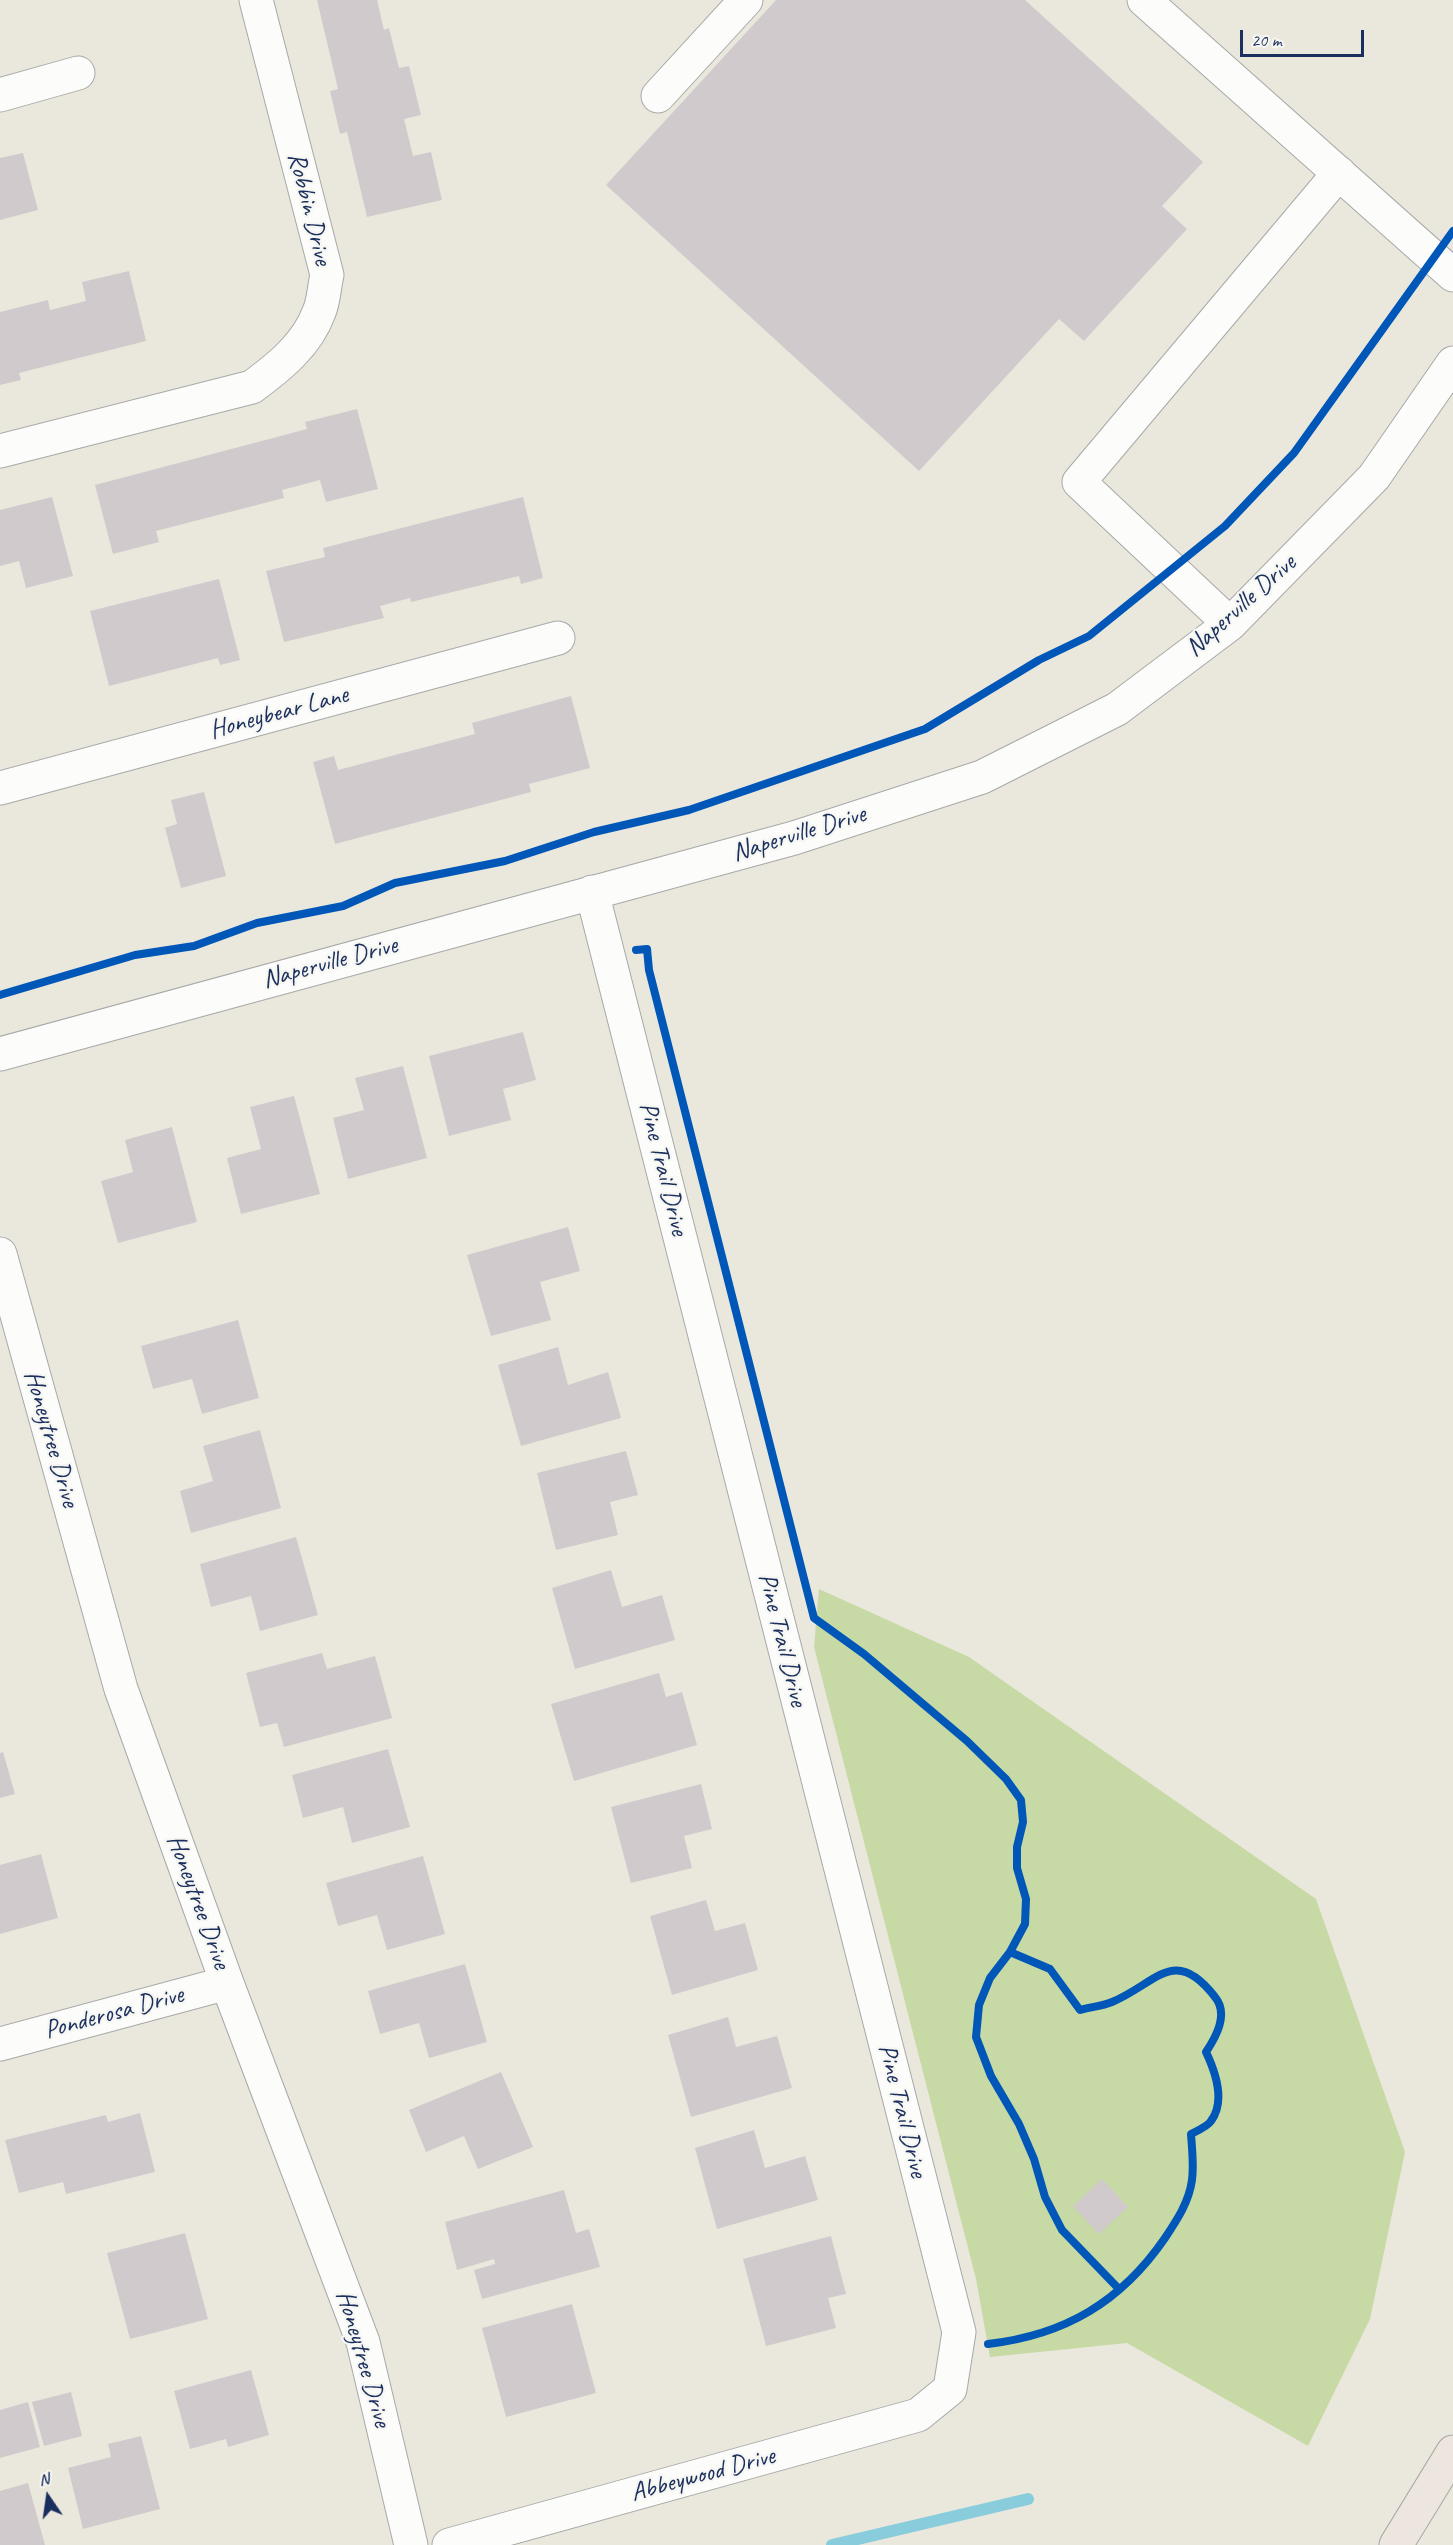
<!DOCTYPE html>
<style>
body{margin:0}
#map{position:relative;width:1453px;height:2545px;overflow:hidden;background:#eae8dd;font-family:Caveat,sans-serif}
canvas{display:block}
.north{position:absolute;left:18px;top:2467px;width:60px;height:60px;-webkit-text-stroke:4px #f6f6f2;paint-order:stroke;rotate:347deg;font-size:16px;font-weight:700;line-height:24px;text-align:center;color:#1b2f5e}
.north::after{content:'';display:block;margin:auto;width:21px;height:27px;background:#1b2f5e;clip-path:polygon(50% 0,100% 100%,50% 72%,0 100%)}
.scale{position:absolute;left:1240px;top:30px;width:124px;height:27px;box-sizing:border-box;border:3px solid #1b2f5e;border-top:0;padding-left:8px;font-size:18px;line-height:21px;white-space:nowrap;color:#1b2f5e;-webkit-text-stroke:4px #f6f6f2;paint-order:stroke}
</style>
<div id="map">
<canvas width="1453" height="2545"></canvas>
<div class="north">N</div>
<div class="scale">20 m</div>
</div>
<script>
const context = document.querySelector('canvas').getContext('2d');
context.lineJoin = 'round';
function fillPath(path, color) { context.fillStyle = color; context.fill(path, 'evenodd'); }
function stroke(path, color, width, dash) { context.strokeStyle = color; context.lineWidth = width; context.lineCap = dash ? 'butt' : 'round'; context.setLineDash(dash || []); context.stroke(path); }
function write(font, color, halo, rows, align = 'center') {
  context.font = font + ' Caveat,sans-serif'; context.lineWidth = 4.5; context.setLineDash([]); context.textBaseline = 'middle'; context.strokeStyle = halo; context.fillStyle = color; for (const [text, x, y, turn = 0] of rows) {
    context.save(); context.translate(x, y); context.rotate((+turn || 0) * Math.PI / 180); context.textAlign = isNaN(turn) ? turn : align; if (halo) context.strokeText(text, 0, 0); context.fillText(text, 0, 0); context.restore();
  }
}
const green = new Path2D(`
 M 819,1589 L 969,1657 L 1316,1899 L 1405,2152 L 1370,2319 L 1308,2446 L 1127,2343 L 990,2357 L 976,2279 L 814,1647 Z`);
const stream = new Path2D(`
 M 832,2545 L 1028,2499`);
const building = new Path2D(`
 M 317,0 L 377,0 L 384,30 L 389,28 L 399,68 L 409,66 L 421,115 L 404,119 L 413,156 L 431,152 L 442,200 L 367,217 L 347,132 L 340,134 L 330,91 L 338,89 Z
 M 776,0 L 1025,0 L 1203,162 L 1162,206 L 1187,229 L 1084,341 L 1059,319 L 919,471 L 606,185 Z
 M 23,153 L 38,210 L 0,220 L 0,158 Z
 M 129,271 L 146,341 L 19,373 L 21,380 L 0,385 L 0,312 L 48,300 L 50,310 L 86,301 L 82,282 Z
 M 357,409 L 378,489 L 326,502 L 320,480 L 282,490 L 284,498 L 156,531 L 159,542 L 113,554 L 95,485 L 307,429 L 305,422 Z
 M 52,497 L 73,576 L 26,588 L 19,561 L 0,566 L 0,510 Z
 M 523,497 L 543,578 L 521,584 L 519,576 L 411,602 L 410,598 L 380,606 L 384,618 L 284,642 L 266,571 L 325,557 L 323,548 Z
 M 219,579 L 240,660 L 220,665 L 218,658 L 109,686 L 90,611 Z
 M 571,696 L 590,768 L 529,784 L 531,792 L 335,844 L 313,762 L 334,756 L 338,770 L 475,734 L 472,723 Z
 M 204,792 L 226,876 L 181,888 L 165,828 L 177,824 L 171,800 Z
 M 523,1032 L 536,1080 L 503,1089 L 511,1120 L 449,1136 L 429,1056 Z
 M 403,1066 L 427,1158 L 348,1179 L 333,1118 L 364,1110 L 355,1078 Z
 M 294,1096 L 320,1194 L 241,1214 L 227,1158 L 261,1149 L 250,1107 Z
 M 172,1127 L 197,1222 L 118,1243 L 101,1181 L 133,1172 L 125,1140 Z
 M 568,1227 L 580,1271 L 540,1282 L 551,1320 L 491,1336 L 467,1255 Z
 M 238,1320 L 259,1398 L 202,1414 L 192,1379 L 153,1389 L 141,1346 Z
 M 558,1347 L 568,1385 L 608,1372 L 621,1418 L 521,1446 L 498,1365 Z
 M 260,1430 L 281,1508 L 191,1533 L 180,1491 L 213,1481 L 203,1446 Z
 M 626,1451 L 638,1495 L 610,1502 L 618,1535 L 556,1550 L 537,1473 Z
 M 296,1537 L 318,1615 L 260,1631 L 251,1596 L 211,1607 L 200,1564 Z
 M 611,1570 L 622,1607 L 662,1595 L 675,1640 L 575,1669 L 552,1588 Z
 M 322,1653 L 327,1669 L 375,1656 L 392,1718 L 284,1747 L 277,1723 L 260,1727 L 246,1673 Z
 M 659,1673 L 666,1697 L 682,1692 L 697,1745 L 574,1781 L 551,1704 Z
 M 388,1749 L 410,1827 L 352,1843 L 343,1807 L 303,1818 L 292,1775 Z
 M 3,1752 L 15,1794 L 0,1798 L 0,1753 Z
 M 701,1784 L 712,1829 L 684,1836 L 692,1868 L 631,1883 L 611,1807 Z
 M 41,1854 L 58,1918 L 0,1934 L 0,1865 Z
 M 423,1856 L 445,1934 L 387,1950 L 377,1915 L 338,1926 L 326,1883 Z
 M 706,1900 L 715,1931 L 745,1923 L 758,1970 L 672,1995 L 650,1916 Z
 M 465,1964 L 487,2042 L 429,2058 L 419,2023 L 380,2034 L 368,1991 Z
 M 728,2017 L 736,2047 L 777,2036 L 792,2088 L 691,2117 L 668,2035 Z
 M 501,2072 L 533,2147 L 478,2169 L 464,2136 L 426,2152 L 409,2110 Z
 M 140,2113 L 155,2172 L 66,2194 L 63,2182 L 19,2193 L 5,2140 L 106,2115 L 108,2122 Z
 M 754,2130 L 765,2168 L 805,2156 L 818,2200 L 717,2229 L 695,2148 Z
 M 1102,2179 L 1128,2207 L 1099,2234 L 1073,2206 Z
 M 564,2190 L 576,2233 L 589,2229 L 600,2267 L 482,2299 L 474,2270 L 495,2264 L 494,2259 L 457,2270 L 445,2222 Z
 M 185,2233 L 208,2319 L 130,2339 L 107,2253 Z
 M 831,2236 L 846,2294 L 828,2298 L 836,2328 L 766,2346 L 743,2259 Z
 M 572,2304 L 596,2393 L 506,2417 L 482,2328 Z
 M 251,2370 L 269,2435 L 228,2447 L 226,2439 L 190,2449 L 174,2391 Z
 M 71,2392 L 82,2436 L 44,2446 L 32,2402 Z
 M 28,2402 L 40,2447 L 0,2458 L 0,2410 Z
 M 141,2436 L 160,2509 L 83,2529 L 68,2468 L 111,2457 L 108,2444 Z
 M 28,2483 L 45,2545 L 0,2545 L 0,2491 Z`);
const minor = new Path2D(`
 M 1144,0 L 1453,275
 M 0,95 L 78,73
 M 658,96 L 746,0
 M 0,451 L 252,387 C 279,367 307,345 319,312 C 324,301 324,287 327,275 L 256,0
 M 1230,624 L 1079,482 L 1339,173
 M 0,788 L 558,638
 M 0,1054 L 794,838 L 982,777 L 1117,709 L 1230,624 L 1374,477 L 1453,363
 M 0,1254 L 121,1689 L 227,1983 L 363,2342 L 411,2545
 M 0,2044 L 227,1983
 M 449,2545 L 918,2415 L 950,2389 L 959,2332 L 592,892`);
const major = new Path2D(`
 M 1396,2545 L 1453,2452`);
const cycleway = new Path2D(`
 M 636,950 L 647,949 L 649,970 L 814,1618 L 864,1654 L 967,1741 L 1006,1779 L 1021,1800 L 1023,1822 L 1017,1847 L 1017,1868 L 1026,1899 L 1025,1924 L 1010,1952 L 1050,1969 L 1080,2010 C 1091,2007 1102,2006 1112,2002 C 1156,1984 1174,1944 1215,1997 C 1229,2014 1216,2037 1206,2052 C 1215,2071 1226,2101 1211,2121 C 1208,2126 1197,2131 1191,2134 C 1192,2149 1194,2165 1192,2180 C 1189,2202 1177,2220 1165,2238 C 1121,2302 1065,2335 988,2344
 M 0,995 L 135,955 L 194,946 L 257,923 L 343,906 L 395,883 L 505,861 L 594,832 L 689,810 L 925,729 L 1039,660 L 1089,636 L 1225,526 L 1294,453 L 1453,231
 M 1010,1952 L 990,1978 L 979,2005 L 976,2037 L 991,2076 L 1019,2124 L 1034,2159 L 1045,2197 L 1062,2230 L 1119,2289`);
const streetNames = [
 ["Robbin Drive",309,209,76],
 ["Naperville Drive",1241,606,-42],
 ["Honeybear Lane",279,713,-15],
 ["Naperville Drive",799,834,-17],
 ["Naperville Drive",330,963,-15],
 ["Pine Trail Drive",663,1169,76],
 ["Honeytree Drive",51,1439,74],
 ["Pine Trail Drive",782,1640,76],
 ["Honeytree Drive",198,1902,70],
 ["Ponderosa Drive",114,2013,-15],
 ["Pine Trail Drive",902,2111,76],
 ["Honeytree Drive",363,2359,74],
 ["Abbeywood Drive",703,2475,-15]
];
fillPath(green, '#c7d9a4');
stroke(stream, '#89cddd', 12);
fillPath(building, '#d0cacd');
stroke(minor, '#a7a9a8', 35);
stroke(major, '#a7a9a8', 35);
stroke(minor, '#fcfcfa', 33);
stroke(major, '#ede6de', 33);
stroke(cycleway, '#0057b8', 8);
write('26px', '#1b2f5e', '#f6f6f2', streetNames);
</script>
